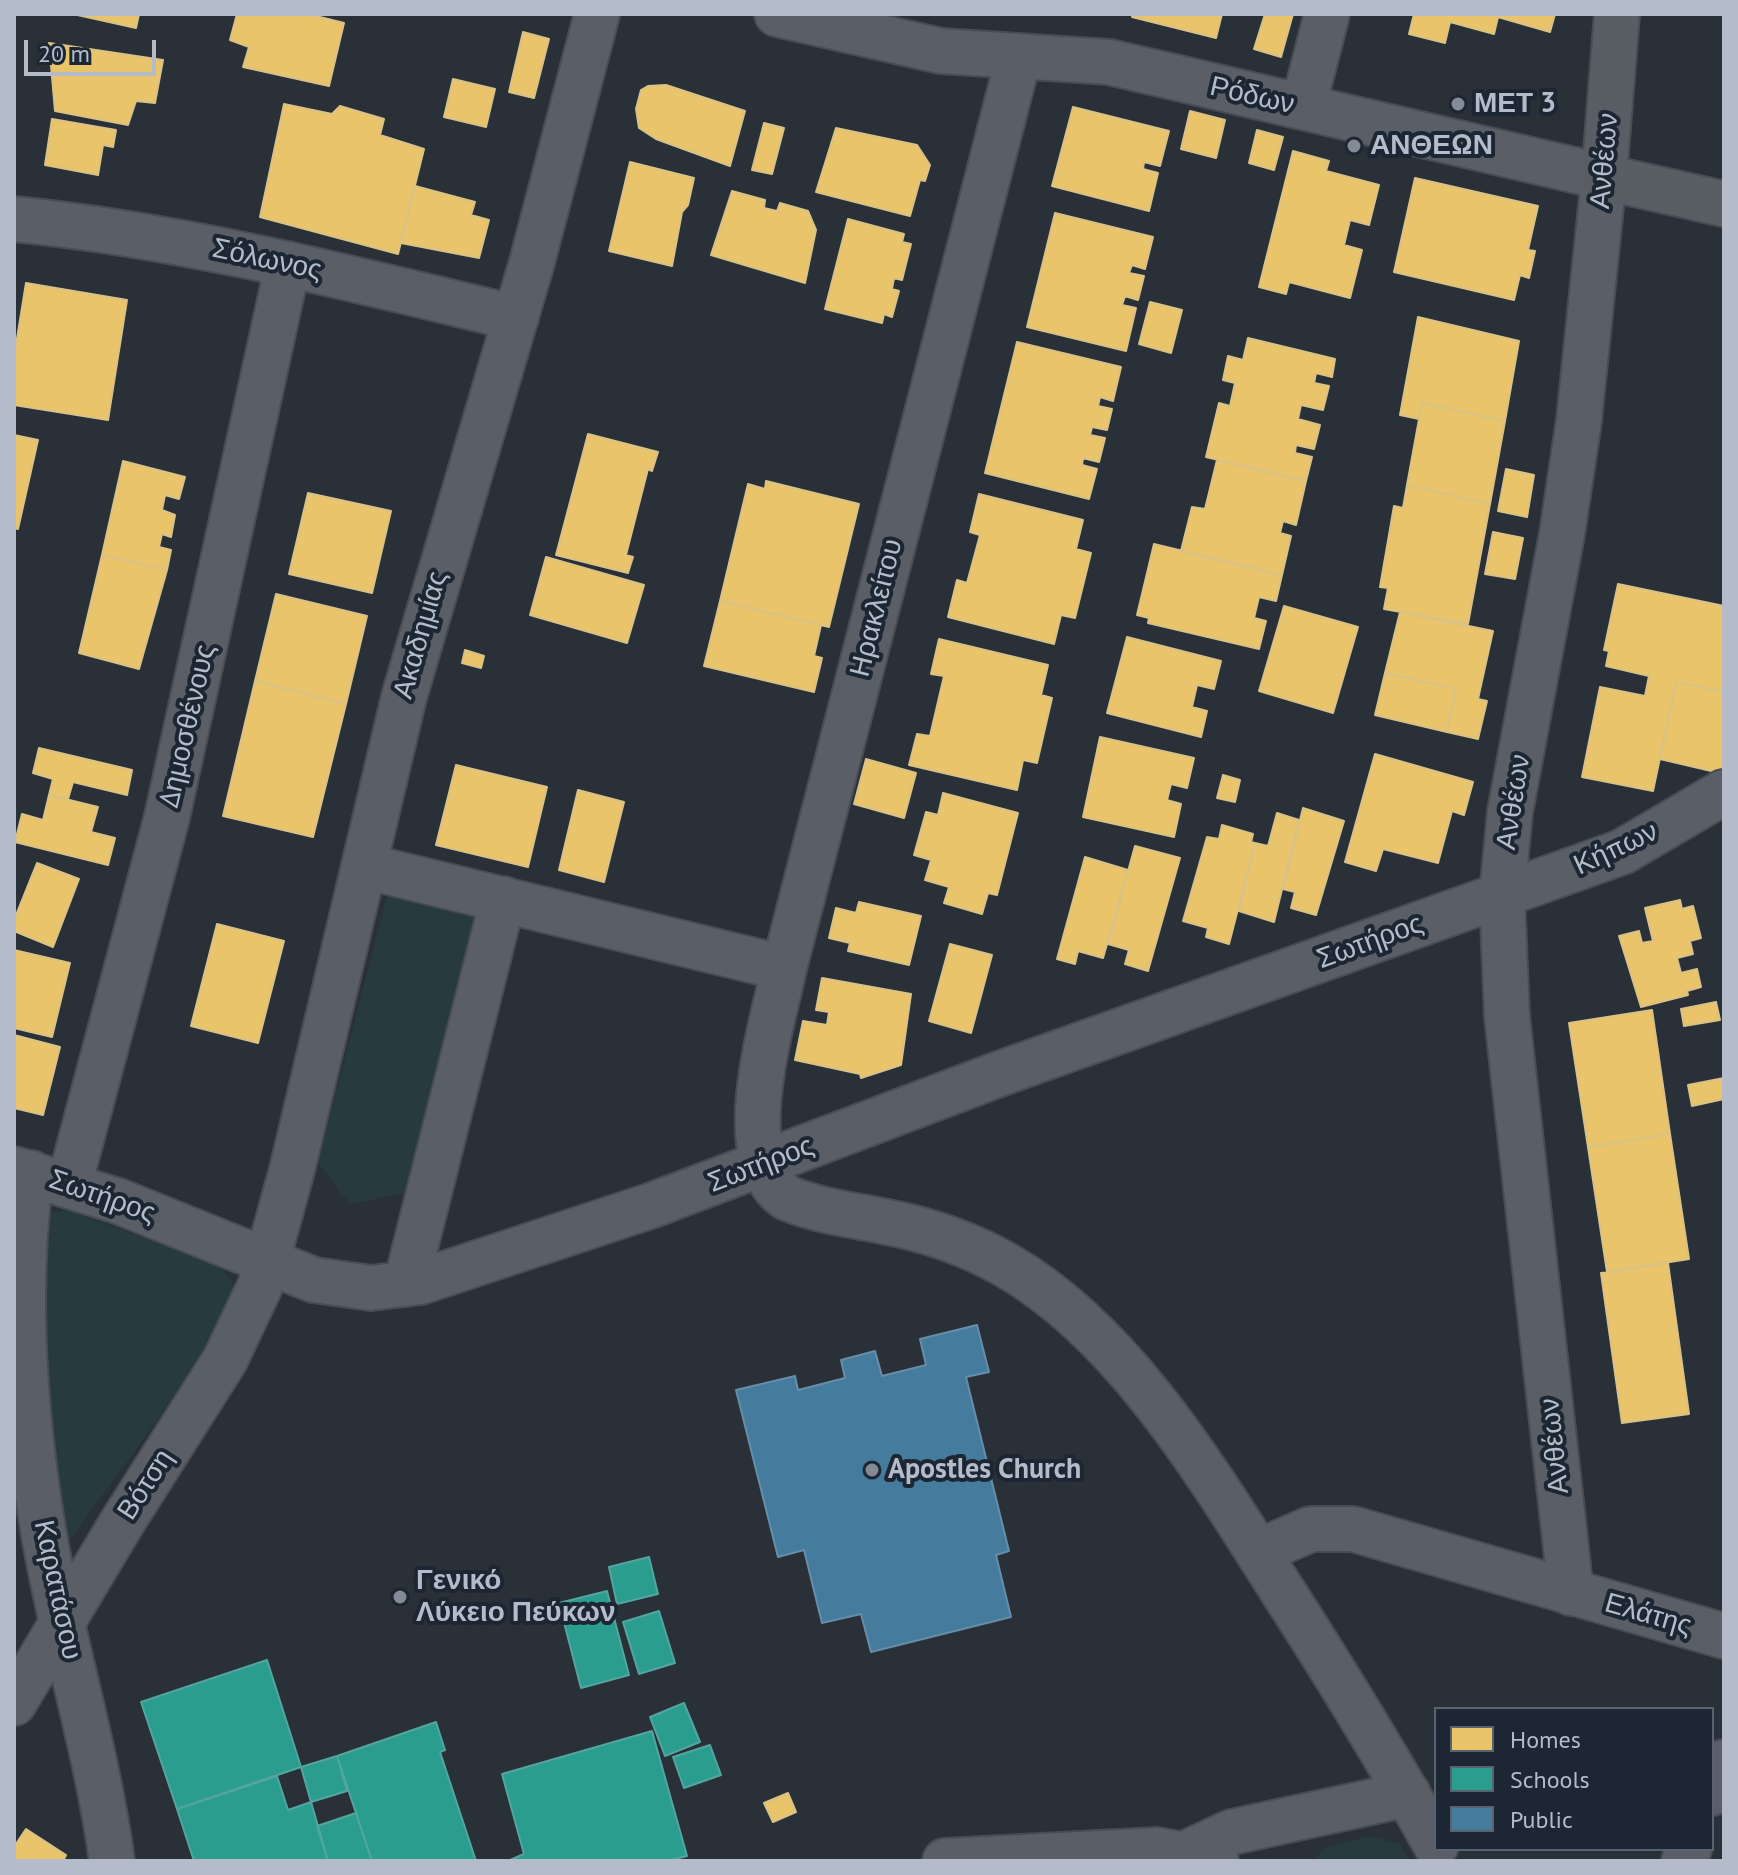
<!DOCTYPE html>
<meta charset="utf-8">
<style>
body{margin:0}
#map{position:relative;width:1738px;height:1875px;overflow:hidden;background:#2a3038;font-family:"PT Sans",sans-serif}
canvas{display:block}
.frame{position:absolute;inset:0;border:16px solid #b4bcc9;pointer-events:none}
.legend{position:absolute;left:1434px;top:1707px;width:280px;height:144px;box-sizing:border-box;background:#1d2633;border:2px solid #59626f;margin:0;padding:10px 14px;list-style:none;font-size:24px;color:#b4bcc9}
.legend li{display:flex;align-items:center;gap:16px;height:40px}
.legend b{width:40px;border:2px solid #59626f}
.scale{position:absolute;left:24px;top:40px;width:132px;height:36px;box-sizing:border-box;border:4px solid #b4bcc9;border-top:0;padding-left:10px;font-size:24px;line-height:28px;white-space:nowrap;color:#b4bcc9;-webkit-text-stroke:6px #1d2633;paint-order:stroke}
</style>
<div id="map">
<canvas width="1738" height="1875"></canvas>
<div class="frame"></div>
<ul class="legend">
<li><b style="height:22px;background:#e9c46a"></b>Homes</li>
<li><b style="height:22px;background:#2a9d8f"></b>Schools</li>
<li><b style="height:22px;background:#457b9d"></b>Public</li>
</ul>
<div class="scale">20 m</div>
</div>
<script>
const context = document.querySelector('canvas').getContext('2d');
context.lineJoin = 'round';
function fillPath(path, color) { context.fillStyle = color; context.fill(path, 'evenodd'); }
function stroke(path, color, width, dash) { context.strokeStyle = color; context.lineWidth = width; context.lineCap = dash ? 'butt' : 'round'; context.setLineDash(dash || []); context.stroke(path); }
function write(font, color, halo, rows, align = 'center') {
  context.font = font + ' "PT Sans",sans-serif'; context.lineWidth = 8; context.setLineDash([]); context.textBaseline = 'middle'; context.strokeStyle = halo; context.fillStyle = color; for (const [text, x, y, turn = 0] of rows) {
    context.save(); context.translate(x, y); context.rotate((+turn || 0) * Math.PI / 180); context.textAlign = isNaN(turn) ? turn : align; if (halo) context.strokeText(text, 0, 0); context.fillText(text, 0, 0); context.restore();
  }
}
const green = new Path2D(`
 M 387,895 L 490,921 L 420,1190 L 350,1204 L 318,1163 Z
 M 67,1210 L 220,1265 L 234,1286 C 199,1374 123,1465 68,1542 L 60,1536 L 35,1357 L 47,1213 Z
 M 1368,1836 L 1400,1844 L 1410,1861 L 1314,1861 L 1325,1848 Z`);
const homes = new Path2D(`
 M 73,14 L 139,14 L 136,28 Z
 M 237,14 L 308,14 L 344,23 L 329,86 L 243,67 L 249,47 L 230,40 Z
 M 1133,14 L 1222,14 L 1216,38 L 1132,17 Z
 M 1265,14 L 1293,14 L 1281,57 L 1254,49 Z
 M 1414,14 L 1555,14 L 1550,32 L 1498,17 L 1494,34 L 1450,22 L 1445,43 L 1409,34 Z
 M 523,32 L 549,39 L 534,98 L 509,92 Z
 M 49,43 L 163,60 L 155,103 L 136,101 L 128,125 L 55,111 Z
 M 453,79 L 495,89 L 486,127 L 444,117 Z
 M 666,85 L 745,111 L 730,166 L 656,139 L 639,128 L 636,109 L 641,90 L 648,86 Z
 M 284,104 L 332,114 L 340,106 L 384,119 L 380,135 L 424,149 L 398,254 L 260,217 Z
 M 1073,107 L 1169,131 L 1160,166 L 1144,162 L 1143,169 L 1158,173 L 1149,211 L 1052,186 Z
 M 1190,111 L 1225,120 L 1216,158 L 1181,149 Z
 M 52,119 L 116,130 L 113,147 L 103,145 L 98,175 L 45,165 Z
 M 764,123 L 784,128 L 772,174 L 752,170 Z
 M 836,128 L 917,145 L 930,165 L 925,181 L 920,180 L 910,216 L 816,192 Z
 M 1257,130 L 1283,137 L 1274,170 L 1249,163 Z
 M 1293,151 L 1329,161 L 1326,171 L 1379,185 L 1369,225 L 1350,220 L 1344,245 L 1362,250 L 1350,298 L 1289,282 L 1286,294 L 1259,287 Z
 M 630,162 L 694,178 L 688,205 L 682,212 L 672,266 L 609,251 Z
 M 1415,178 L 1538,206 L 1528,250 L 1535,251 L 1529,278 L 1520,275 L 1514,300 L 1394,272 Z
 M 415,186 L 475,202 L 471,215 L 489,220 L 479,258 L 401,243 Z
 M 732,191 L 765,200 L 764,208 L 777,211 L 780,203 L 808,211 L 816,230 L 805,283 L 711,255 Z
 M 1055,213 L 1153,237 L 1145,269 L 1132,265 L 1129,273 L 1144,276 L 1138,300 L 1125,296 L 1122,305 L 1136,308 L 1126,351 L 1027,327 Z
 M 848,219 L 904,234 L 902,242 L 911,244 L 902,280 L 894,278 L 892,289 L 899,291 L 892,317 L 884,314 L 882,323 L 825,309 Z
 M 26,283 L 127,300 L 108,420 L 14,405 L 14,357 Z
 M 1150,302 L 1182,310 L 1171,353 L 1139,344 Z
 M 1418,317 L 1519,341 L 1505,421 L 1422,403 L 1419,419 L 1400,415 Z
 M 1248,338 L 1335,359 L 1332,377 L 1316,373 L 1314,383 L 1329,386 L 1323,410 L 1301,405 L 1298,419 L 1320,425 L 1314,449 L 1296,445 L 1295,453 L 1312,457 L 1306,481 L 1206,457 L 1219,403 L 1230,406 L 1235,383 L 1223,380 L 1228,356 L 1243,360 Z
 M 1017,342 L 1121,367 L 1113,401 L 1100,397 L 1098,406 L 1112,409 L 1107,430 L 1092,427 L 1090,435 L 1105,438 L 1099,462 L 1083,458 L 1082,465 L 1097,469 L 1089,499 L 985,473 Z
 M 1422,403 L 1505,421 L 1490,504 L 1407,485 Z
 M 588,434 L 658,452 L 652,471 L 648,469 L 626,555 L 633,557 L 628,573 L 556,555 Z
 M 14,435 L 38,440 L 18,529 L 14,528 Z
 M 1217,460 L 1306,481 L 1296,525 L 1283,521 L 1280,533 L 1291,536 L 1282,575 L 1181,551 L 1192,507 L 1205,509 Z
 M 123,461 L 185,477 L 179,499 L 165,495 L 162,510 L 175,515 L 171,537 L 162,534 L 159,547 L 171,550 L 167,570 L 102,555 Z
 M 1506,469 L 1534,475 L 1527,517 L 1498,511 Z
 M 766,481 L 859,504 L 829,627 L 720,601 L 748,484 L 765,489 Z
 M 1407,485 L 1490,504 L 1468,624 L 1384,609 L 1388,588 L 1380,587 L 1394,506 L 1403,508 Z
 M 308,493 L 391,511 L 372,593 L 289,574 Z
 M 979,494 L 1083,520 L 1076,549 L 1091,553 L 1075,618 L 1061,615 L 1054,644 L 948,617 L 957,580 L 967,583 L 980,535 L 970,532 Z
 M 1493,532 L 1523,538 L 1515,579 L 1485,574 Z
 M 1154,544 L 1282,575 L 1276,601 L 1259,597 L 1254,618 L 1266,621 L 1259,649 L 1148,623 L 1149,618 L 1137,615 Z
 M 102,555 L 167,570 L 139,669 L 79,653 Z
 M 546,557 L 644,585 L 627,643 L 530,615 Z
 M 1618,584 L 1724,606 L 1724,692 L 1676,682 L 1653,791 L 1582,777 L 1600,687 L 1645,696 L 1649,676 L 1606,666 L 1609,651 L 1604,650 Z
 M 276,594 L 367,616 L 346,704 L 255,681 Z
 M 720,601 L 821,625 L 814,656 L 822,658 L 814,692 L 704,666 Z
 M 1284,606 L 1358,627 L 1333,713 L 1259,691 Z
 M 1400,612 L 1493,631 L 1478,699 L 1487,701 L 1478,739 L 1447,732 L 1456,689 L 1385,673 Z
 M 1127,637 L 1221,661 L 1214,689 L 1197,685 L 1192,707 L 1207,711 L 1201,737 L 1107,713 Z
 M 939,639 L 1048,665 L 1041,695 L 1052,698 L 1037,763 L 1023,760 L 1017,790 L 909,765 L 917,734 L 930,736 L 944,676 L 931,674 Z
 M 465,650 L 484,656 L 481,668 L 462,663 Z
 M 1385,673 L 1456,689 L 1447,732 L 1375,715 Z
 M 255,681 L 346,704 L 313,837 L 223,816 Z
 M 1676,682 L 1724,692 L 1724,774 L 1660,759 Z
 M 1100,737 L 1194,758 L 1187,788 L 1171,784 L 1167,800 L 1181,804 L 1174,837 L 1083,817 Z
 M 39,748 L 132,770 L 127,795 L 73,782 L 68,799 L 49,795 L 53,779 L 33,773 Z
 M 1375,754 L 1473,782 L 1464,815 L 1452,811 L 1438,863 L 1383,849 L 1376,871 L 1345,862 Z
 M 866,759 L 916,773 L 904,818 L 854,804 Z
 M 456,765 L 547,787 L 528,867 L 436,845 Z
 M 1223,775 L 1240,780 L 1235,802 L 1217,798 Z
 M 578,790 L 624,802 L 604,882 L 559,870 Z
 M 943,793 L 1018,813 L 997,895 L 988,893 L 982,914 L 944,903 L 949,887 L 925,880 L 931,860 L 914,855 L 926,812 L 938,815 Z
 M 49,795 L 98,807 L 91,832 L 115,838 L 108,865 L 15,842 L 22,814 L 43,820 Z
 M 1303,808 L 1344,821 L 1316,915 L 1291,908 L 1295,892 L 1283,889 Z
 M 1277,813 L 1299,820 L 1274,922 L 1239,911 L 1255,843 L 1268,846 Z
 M 1222,825 L 1253,834 L 1251,842 L 1255,843 L 1229,944 L 1206,937 L 1208,928 L 1183,921 L 1207,837 L 1219,839 Z
 M 1135,846 L 1180,858 L 1148,971 L 1125,964 L 1129,950 L 1108,944 Z
 M 1085,857 L 1128,870 L 1103,958 L 1078,951 L 1075,964 L 1057,959 Z
 M 37,863 L 79,879 L 53,947 L 14,931 L 14,920 Z
 M 1680,900 L 1682,909 L 1693,906 L 1701,938 L 1690,941 L 1693,954 L 1677,958 L 1681,973 L 1697,969 L 1701,987 L 1687,991 L 1688,995 L 1641,1007 L 1619,936 L 1639,931 L 1642,943 L 1653,941 L 1645,908 Z
 M 859,902 L 921,916 L 909,965 L 848,951 L 850,943 L 829,938 L 836,908 L 856,913 Z
 M 217,924 L 284,941 L 258,1043 L 191,1026 Z
 M 950,944 L 992,955 L 971,1033 L 929,1021 Z
 M 14,950 L 70,963 L 52,1037 L 14,1028 Z
 M 822,978 L 911,994 L 901,1065 L 861,1078 L 860,1074 L 795,1060 L 803,1021 L 827,1025 L 829,1012 L 816,1010 Z
 M 1716,1002 L 1720,1020 L 1684,1026 L 1681,1009 Z
 M 1652,1010 L 1670,1134 L 1588,1147 L 1569,1023 Z
 M 14,1035 L 60,1047 L 43,1115 L 14,1108 Z
 M 1724,1078 L 1724,1099 L 1692,1106 L 1688,1085 Z
 M 1670,1134 L 1689,1259 L 1607,1272 L 1588,1147 Z
 M 1668,1263 L 1689,1414 L 1622,1423 L 1601,1273 Z
 M 788,1793 L 796,1812 L 773,1822 L 764,1803 Z
 M 26,1829 L 66,1855 L 63,1861 L 14,1861 L 14,1847 Z`);
const schools = new Path2D(`
 M 649,1557 L 658,1594 L 617,1604 L 609,1567 Z
 M 607,1591 L 629,1675 L 581,1688 L 559,1603 Z
 M 659,1611 L 675,1663 L 639,1674 L 623,1622 Z
 M 267,1660 L 301,1767 L 177,1809 L 141,1702 Z
 M 684,1703 L 700,1742 L 665,1756 L 650,1717 Z
 M 436,1722 L 445,1750 L 440,1752 L 476,1861 L 372,1861 L 337,1756 Z
 M 652,1731 L 687,1856 L 667,1861 L 508,1861 L 524,1854 L 502,1774 Z
 M 710,1745 L 721,1775 L 684,1788 L 673,1757 Z
 M 337,1756 L 347,1791 L 311,1802 L 301,1767 Z
 M 277,1776 L 288,1810 L 311,1802 L 328,1861 L 194,1861 L 177,1809 Z
 M 356,1813 L 372,1861 L 328,1861 L 317,1826 Z`);
const public = new Path2D(`
 M 977,1325 L 989,1372 L 966,1377 L 1009,1551 L 996,1555 L 1011,1617 L 871,1652 L 861,1614 L 822,1623 L 804,1550 L 778,1557 L 736,1390 L 795,1376 L 798,1390 L 845,1378 L 841,1360 L 875,1351 L 882,1376 L 926,1365 L 920,1339 Z`);
const street = new Path2D(`
 M 777,14 L 941,51 L 1109,62 L 1604,177 L 1579,420 L 1562,534 L 1510,812 L 1502,895 L 1507,1016 L 1571,1593
 M 1019,56 L 784,968 C 773,1022 729,1160 787,1198 C 818,1211 854,1215 887,1222 C 929,1230 969,1244 1006,1265 C 1125,1333 1210,1477 1282,1590 C 1336,1674 1388,1758 1436,1845
 M 1303,107 L 1327,14
 M 14,219 C 185,236 350,278 516,318
 M 364,866 L 784,968
 M 14,1169 L 118,1201 L 314,1280 L 371,1288 L 420,1282 L 650,1206 L 999,1074 L 1622,852 L 1724,792
 M 31,1173 C 15,1293 24,1415 44,1535 C 63,1644 97,1751 112,1861
 M 69,1185 L 167,817 L 288,264
 M 406,1284 L 503,899
 M 1258,1552 L 1311,1529 L 1353,1529 L 1724,1636
 M 14,1703 L 123,1521 L 225,1360 L 260,1286 L 292,1170 L 404,697 L 532,262 L 597,14
 M 1712,1793 L 1724,1762
 M 1187,1853 L 1232,1832 L 1408,1794
 M 945,1861 L 1157,1850 L 1216,1861
 M 1684,1861 L 1689,1849`);
const secondary = new Path2D(`
 M 1617,14 L 1604,177 L 1724,204`);
const markers = [
 [1458,104,8,"#848b96"],
 [1354,146,8,"#848b96"],
 [872,1470,8,"#848b96"],
 [400,1597,8,"#848b96"]
];
const streetNames = [
 ["Ρόδων",1252,96,13],
 ["Ανθέων",1605,161,-85],
 ["Σόλωνος",267,260,12],
 ["Ηρακλείτου",877,608,-76],
 ["Ακαδημίας",421,635,-74],
 ["Δημοσθένους",188,726,-77],
 ["Ανθέων",1514,802,-81],
 ["Κήπων",1616,849,-25],
 ["Σωτήρος",1370,942,-20],
 ["Σωτήρος",761,1165,-21],
 ["Σωτήρος",102,1197,19],
 ["Ανθέων",1555,1446,-96],
 ["Βότση",146,1485,-57],
 ["Καρατάσου",57,1590,78],
 ["Ελάτης",1648,1615,16]
];
const poiNames = [
 ["ΜΕΤ 3",1474,104],
 ["ΑΝΘΕΩΝ",1370,146],
 ["Apostles Church",888,1470],
 ["Γενικό",416,1581],
 ["Λύκειο Πεύκων",416,1613]
];
fillPath(green, '#273a3e');
fillPath(homes, '#e9c46a');
stroke(homes, '#d9c286', 2);
fillPath(schools, '#2a9d8f');
stroke(schools, '#53a6a0', 2);
fillPath(public, '#457b9d');
stroke(public, '#668eaa', 2);
stroke(street, '#484c53', 48);
stroke(secondary, '#484c53', 48);
stroke(street, '#5a5e66', 44);
stroke(secondary, '#595d64', 44);
for (const [x, y, r, color] of markers) { const dot = new Path2D(); dot.arc(x, y, r, 0, 2 * Math.PI); context.fillStyle = color; context.fill(dot); stroke(dot, '#1d2633', 3); }
write('28px', '#b4bcc9', '#1d2633', streetNames);
write('bold 28px', '#b4bcc9', '#1d2633', poiNames, 'left');
</script>
